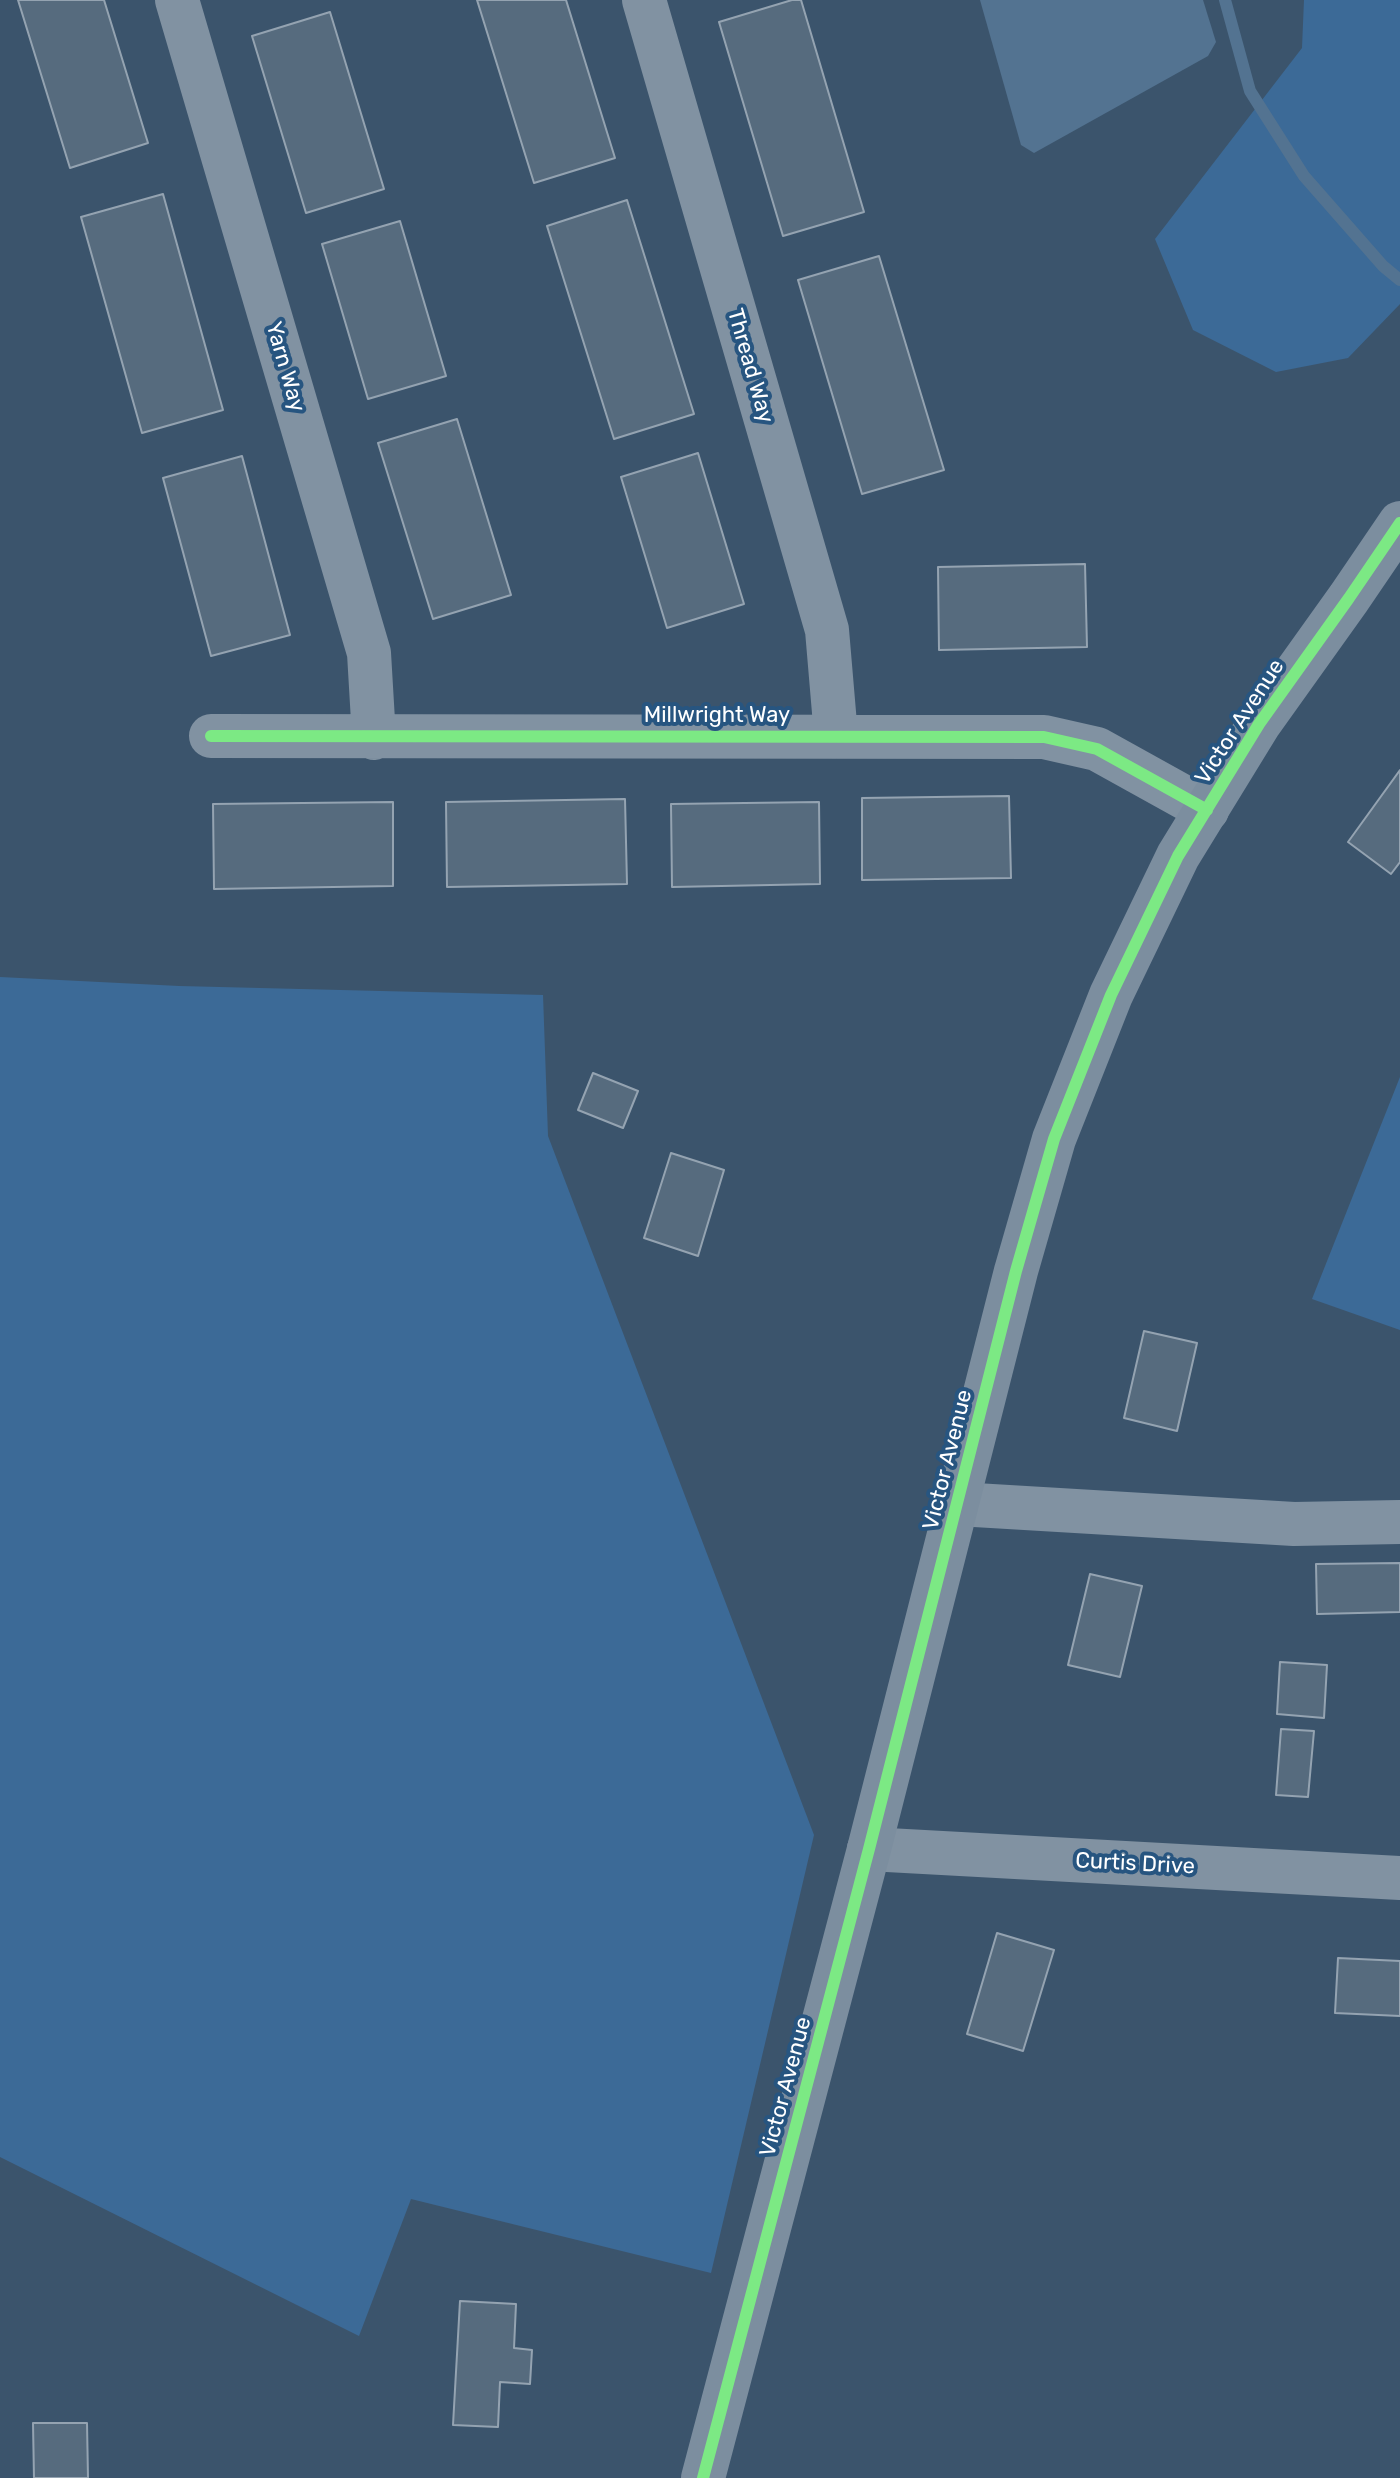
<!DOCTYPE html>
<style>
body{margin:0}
canvas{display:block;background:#3b546c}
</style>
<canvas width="1400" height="2478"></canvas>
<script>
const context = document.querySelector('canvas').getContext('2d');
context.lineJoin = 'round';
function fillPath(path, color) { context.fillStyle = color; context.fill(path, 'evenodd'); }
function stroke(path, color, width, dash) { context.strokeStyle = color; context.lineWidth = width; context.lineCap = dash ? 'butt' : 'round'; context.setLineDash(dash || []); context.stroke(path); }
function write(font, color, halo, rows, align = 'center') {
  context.font = font + ' Rubik,sans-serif'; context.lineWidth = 8; context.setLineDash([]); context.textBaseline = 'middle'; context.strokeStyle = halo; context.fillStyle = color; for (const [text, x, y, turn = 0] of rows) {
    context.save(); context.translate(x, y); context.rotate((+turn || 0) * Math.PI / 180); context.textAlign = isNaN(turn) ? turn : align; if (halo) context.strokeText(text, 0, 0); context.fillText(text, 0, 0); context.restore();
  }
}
const green = new Path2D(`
 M 1304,0 L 1400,0 L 1400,304 L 1348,358 L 1276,372 L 1193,330 L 1155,239 L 1302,48 Z
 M 0,977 L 179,986 L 543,995 L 548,1136 L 814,1835 L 711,2273 L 411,2199 L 359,2336 L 0,2157 Z
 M 1400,1077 L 1400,1330 L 1312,1299 Z`);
const water = new Path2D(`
 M 980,0 L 1203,0 L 1216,42 L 1208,56 L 1034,153 L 1021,145 Z`);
const stream = new Path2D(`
 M 1225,0 L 1250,91 L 1304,176 L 1383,266 L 1400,280`);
const building = new Path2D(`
 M 18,0 L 104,0 L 148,143 L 70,168 Z
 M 477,0 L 566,0 L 615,158 L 534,183 Z
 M 792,0 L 801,0 L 864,212 L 783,236 L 719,22 Z
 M 330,12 L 384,189 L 306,213 L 252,36 Z
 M 163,194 L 223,410 L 142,433 L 81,217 Z
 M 627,200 L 694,414 L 614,439 L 547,226 Z
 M 400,221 L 446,376 L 368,399 L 322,244 Z
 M 879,256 L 944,470 L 862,494 L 798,280 Z
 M 457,419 L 511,595 L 433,619 L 378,443 Z
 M 698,453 L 744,604 L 667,628 L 621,477 Z
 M 242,456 L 290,635 L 211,656 L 163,478 Z
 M 1085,564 L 1087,647 L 939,650 L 938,567 Z
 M 1400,770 L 1400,862 L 1391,874 L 1348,842 Z
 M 1009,796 L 1011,878 L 862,880 L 862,798 Z
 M 625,799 L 627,884 L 447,887 L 446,802 Z
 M 393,802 L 393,886 L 214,889 L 213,804 Z
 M 819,802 L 820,884 L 672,887 L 671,804 Z
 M 593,1073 L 638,1091 L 623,1128 L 578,1110 Z
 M 671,1153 L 724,1170 L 698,1256 L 644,1238 Z
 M 1144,1331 L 1197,1343 L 1177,1431 L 1124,1418 Z
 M 1400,1563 L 1400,1612 L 1317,1614 L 1316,1564 Z
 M 1090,1574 L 1142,1586 L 1120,1677 L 1068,1665 Z
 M 1280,1662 L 1327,1665 L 1324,1718 L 1277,1714 Z
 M 1281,1729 L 1314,1731 L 1308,1797 L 1276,1795 Z
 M 997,1933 L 1054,1950 L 1023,2051 L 967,2034 Z
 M 1338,1958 L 1400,1961 L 1400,2016 L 1335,2013 Z
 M 460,2301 L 516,2304 L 514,2348 L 532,2350 L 530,2384 L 500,2382 L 498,2427 L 453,2425 Z
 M 33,2423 L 87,2423 L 88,2478 L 34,2478 Z`);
const street = new Path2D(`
 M 177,0 L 369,653 L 374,738
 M 644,0 L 827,630 L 836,736
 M 211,736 L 1044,737 L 1097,749 L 1207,810
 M 958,1504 L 1294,1524 L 1400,1522
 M 869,1849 L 1400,1878`);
const secondary = new Path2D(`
 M 703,2478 L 869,1849 L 1016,1271 L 1054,1139 L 1111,995 L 1178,856 L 1259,724 L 1349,598 L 1400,523`);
const cycleway = new Path2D(`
 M 211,736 L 1044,737 L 1097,749 L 1207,810
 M 703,2478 L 869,1849 L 1016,1271 L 1054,1139 L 1111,995 L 1178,856 L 1259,724 L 1349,598 L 1400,523`);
const streetNames = [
 ["Thread Way",750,366,74],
 ["Yarn Way",285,367,74],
 ["Millwright Way",717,716],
 ["Victor Avenue",1240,722,-57],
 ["Victor Avenue",948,1460,-76],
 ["Curtis Drive",1135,1864,3],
 ["Victor Avenue",786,2087,-75]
];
fillPath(green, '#3c6a97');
fillPath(water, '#537391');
stroke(stream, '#537391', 12);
fillPath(building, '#566b7e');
stroke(building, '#94a3b1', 2);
stroke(street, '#8192a2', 44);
stroke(secondary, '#7c8e9f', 44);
stroke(cycleway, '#7ce984', 12);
write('22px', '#fff', '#275580', streetNames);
</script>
